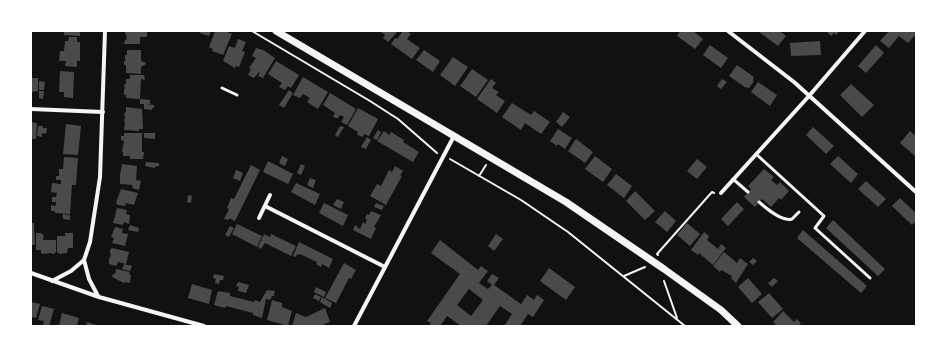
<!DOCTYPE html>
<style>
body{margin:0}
#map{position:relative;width:947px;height:357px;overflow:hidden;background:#111;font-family:"IBM Plex Sans",sans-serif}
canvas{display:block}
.frame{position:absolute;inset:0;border:32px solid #fff;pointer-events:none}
</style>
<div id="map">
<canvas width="947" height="357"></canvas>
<div class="frame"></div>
</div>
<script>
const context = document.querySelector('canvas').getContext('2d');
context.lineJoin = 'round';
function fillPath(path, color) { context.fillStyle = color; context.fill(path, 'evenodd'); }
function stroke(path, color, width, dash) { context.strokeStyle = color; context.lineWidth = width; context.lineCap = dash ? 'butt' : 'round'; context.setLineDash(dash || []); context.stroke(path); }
const building = new Path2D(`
 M 64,31 L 80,31 L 80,36 L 64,35 Z
 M 127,31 L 147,31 L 147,37 L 140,37 L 140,44 L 124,44 L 125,40 L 127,39 L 125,32 Z
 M 201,31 L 211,31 L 209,36 L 200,33 Z
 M 215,31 L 225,31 L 232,34 L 223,55 L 212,51 L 213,49 L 209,47 Z
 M 382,31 L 391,32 L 398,31 L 388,42 L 383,38 L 385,35 L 381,32 Z
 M 403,31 L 407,31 L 411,34 L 407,39 L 420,48 L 412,59 L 391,44 L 395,38 L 397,39 Z
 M 680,31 L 693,31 L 703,39 L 695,49 L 677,36 Z
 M 760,31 L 779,31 L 786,36 L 778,46 L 759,32 Z
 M 826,31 L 840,31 L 836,35 L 834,33 L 831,36 Z
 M 889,31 L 913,31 L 916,34 L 908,43 L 899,36 L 889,48 L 880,41 Z
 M 69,37 L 77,37 L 77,42 L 80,42 L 80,61 L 77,61 L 77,67 L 65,66 L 66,61 L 59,61 L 60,51 L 64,51 L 65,41 L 68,41 Z
 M 238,39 L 246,42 L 242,51 L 245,52 L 239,67 L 236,66 L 235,68 L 223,61 L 229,46 L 235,48 Z
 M 820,41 L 821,55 L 791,56 L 790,43 Z
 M 710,45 L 728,58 L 721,68 L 703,55 Z
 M 876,45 L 884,53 L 866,73 L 858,66 Z
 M 256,48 L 263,50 L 275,58 L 263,78 L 258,76 L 260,73 L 259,72 L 254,78 L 248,75 L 251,69 L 249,68 L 256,58 L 252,56 Z
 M 127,50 L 141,50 L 141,61 L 146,63 L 145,65 L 141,67 L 141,74 L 126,73 L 126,65 L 124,65 L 124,61 L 126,61 L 125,60 L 125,55 L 127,55 Z
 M 424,50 L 440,61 L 433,72 L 416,60 Z
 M 453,57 L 468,67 L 455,86 L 440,75 Z
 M 276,61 L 299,75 L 291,88 L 288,86 L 285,90 L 279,87 L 282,83 L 268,74 Z
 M 737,65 L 754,77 L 753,80 L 754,81 L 749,88 L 746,87 L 746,88 L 729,76 Z
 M 472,69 L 488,80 L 476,97 L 460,86 Z
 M 60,71 L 74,72 L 73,98 L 64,97 L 64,92 L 59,92 Z
 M 130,75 L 144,75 L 145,80 L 141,79 L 140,99 L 126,98 L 126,95 L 124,95 L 124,89 L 125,90 L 124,84 L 126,84 L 126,79 L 130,79 Z
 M 303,77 L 328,92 L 318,109 L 307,102 L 310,98 L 303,94 L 300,98 L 293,95 Z
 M 31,78 L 38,78 L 38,91 L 31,92 Z
 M 491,79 L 496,83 L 492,88 L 499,92 L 496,95 L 505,101 L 497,113 L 477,99 Z
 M 722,79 L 727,82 L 721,89 L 717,86 Z
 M 39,81 L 45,82 L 44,90 L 39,90 Z
 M 758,82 L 777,95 L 770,106 L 751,92 Z
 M 851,84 L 874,105 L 862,117 L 840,95 Z
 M 289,90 L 293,93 L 284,108 L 279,105 Z
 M 39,91 L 44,91 L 43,99 L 39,98 Z
 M 330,93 L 356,109 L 347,125 L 341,122 L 344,117 L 340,115 L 338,118 L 335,118 L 333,116 L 335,113 L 323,105 Z
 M 140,99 L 150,100 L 150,104 L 146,104 L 154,105 L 154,108 L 152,108 L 152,110 L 144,109 L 144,104 L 140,104 Z
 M 512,103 L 531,115 L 534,111 L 550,122 L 541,134 L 525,123 L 521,130 L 502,117 Z
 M 126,107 L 142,109 L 143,129 L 139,129 L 139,131 L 124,130 L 125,123 L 124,122 L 125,117 L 124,114 L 126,112 Z
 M 358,108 L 378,119 L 369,136 L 364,134 L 363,137 L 357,135 L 358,132 L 348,126 Z
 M 563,112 L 570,117 L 562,127 L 556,122 Z
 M 31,122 L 37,123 L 36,139 L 31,139 Z
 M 66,124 L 81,126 L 78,155 L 63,154 Z
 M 38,126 L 43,126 L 43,128 L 47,128 L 46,134 L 42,133 L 42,137 L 37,136 Z
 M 340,126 L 344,127 L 338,137 L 335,135 Z
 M 813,127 L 834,146 L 826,154 L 806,135 Z
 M 558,129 L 572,138 L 565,149 L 558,144 L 557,146 L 550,141 Z
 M 378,130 L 381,132 L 377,140 L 373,138 Z
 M 384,131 L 389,135 L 391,132 L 404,140 L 403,142 L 419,152 L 413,162 L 377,141 Z
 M 910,131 L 916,136 L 916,157 L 900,143 Z
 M 124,133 L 142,133 L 142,152 L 144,152 L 143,159 L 130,159 L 130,156 L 123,156 L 123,152 L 122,151 L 124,141 L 121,140 L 121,136 L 124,136 Z
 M 144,133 L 155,133 L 155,139 L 144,138 Z
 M 367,137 L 371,140 L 366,149 L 361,147 Z
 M 576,139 L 593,152 L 585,163 L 568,151 Z
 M 282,156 L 288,159 L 285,166 L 279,163 Z
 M 595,156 L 612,169 L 603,182 L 585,169 Z
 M 838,156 L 858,174 L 851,183 L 830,164 Z
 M 64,157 L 78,158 L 76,185 L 72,185 L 70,214 L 55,213 L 55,211 L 51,211 L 51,205 L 56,206 L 56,202 L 52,202 L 52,197 L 56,197 L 57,193 L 51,192 L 52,183 L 61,184 L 61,180 L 56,180 L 56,176 L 59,176 L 59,169 L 63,169 Z
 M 697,159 L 707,167 L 697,179 L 687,171 Z
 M 268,161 L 293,174 L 288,184 L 263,172 Z
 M 146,162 L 159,163 L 159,166 L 156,166 L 155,168 L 145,166 Z
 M 122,164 L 137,166 L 136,180 L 141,181 L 139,190 L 132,188 L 133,185 L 120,184 L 120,175 Z
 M 301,164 L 305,166 L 301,175 L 297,173 Z
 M 251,165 L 260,170 L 235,221 L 229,218 L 229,220 L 224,219 L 229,209 L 227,208 L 231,198 L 234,199 Z
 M 395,166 L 403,171 L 400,175 L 402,176 L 386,205 L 370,196 L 377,184 L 381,186 L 389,170 L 392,172 Z
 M 764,169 L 774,177 L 771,180 L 777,185 L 780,182 L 789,191 L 781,200 L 779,198 L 771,207 L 762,199 L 755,207 L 744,197 L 751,189 L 748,186 Z
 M 236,170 L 243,173 L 240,181 L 233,178 Z
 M 616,174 L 632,186 L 624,198 L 607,185 Z
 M 310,178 L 316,180 L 313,188 L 307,185 Z
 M 866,181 L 886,199 L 878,207 L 858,189 Z
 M 296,183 L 320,194 L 315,205 L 291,192 Z
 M 121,189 L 138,193 L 134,205 L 126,203 L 125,206 L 118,205 L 116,203 Z
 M 635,191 L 655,211 L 645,220 L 626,201 Z
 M 188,195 L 192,196 L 191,203 L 187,202 Z
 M 900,198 L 916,213 L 916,221 L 912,225 L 892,206 Z
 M 337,199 L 344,202 L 341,209 L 333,205 Z
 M 737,202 L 744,209 L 728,226 L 721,219 Z
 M 324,203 L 348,215 L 343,226 L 319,213 Z
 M 376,203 L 384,206 L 382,210 L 374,207 Z
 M 117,208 L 127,210 L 126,214 L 130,215 L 129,224 L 124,222 L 123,225 L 113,223 Z
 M 371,211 L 381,215 L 374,227 L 376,228 L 371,239 L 353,230 L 355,225 L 360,229 L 363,222 L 365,224 L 367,220 L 365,218 L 367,214 L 369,215 Z
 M 665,211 L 676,221 L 667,232 L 655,222 Z
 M 63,214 L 70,215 L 70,220 L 63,219 Z
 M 833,220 L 885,269 L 878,276 L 826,228 Z
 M 31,223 L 34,223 L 35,245 L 31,245 Z
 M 687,223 L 700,234 L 690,246 L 677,235 Z
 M 237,224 L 262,236 L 257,247 L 232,234 Z
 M 130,225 L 139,228 L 138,232 L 128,230 Z
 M 230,226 L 234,228 L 229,237 L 225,235 Z
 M 115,227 L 123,229 L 122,233 L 128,234 L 125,246 L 112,243 L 114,238 L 111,237 Z
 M 803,230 L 867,286 L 861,293 L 797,238 Z
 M 704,232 L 709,236 L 707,240 L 718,249 L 721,244 L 726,248 L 713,265 L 699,253 L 698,255 L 691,250 Z
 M 36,233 L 41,233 L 44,236 L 43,240 L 56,240 L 56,252 L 54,254 L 50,253 L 43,254 L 41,253 L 41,250 L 36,250 Z
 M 65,233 L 73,233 L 73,248 L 68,248 L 67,253 L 60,254 L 57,252 L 57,236 L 65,236 Z
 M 264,234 L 270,237 L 271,234 L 296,246 L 291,256 L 265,243 L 261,249 L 258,247 Z
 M 496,234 L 503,239 L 494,251 L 488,246 Z
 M 440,240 L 478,270 L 481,266 L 488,271 L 479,283 L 488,289 L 492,285 L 487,281 L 492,274 L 499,278 L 494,285 L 521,304 L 527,295 L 534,300 L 537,295 L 544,300 L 533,317 L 528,314 L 520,326 L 504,326 L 512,314 L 500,306 L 486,326 L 461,326 L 447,316 L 440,326 L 429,326 L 431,323 L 427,321 L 460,274 L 431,253 ZM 469,289 L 483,300 L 471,316 L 457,305 Z
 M 299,242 L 333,259 L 329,268 L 322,264 L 321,267 L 316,264 L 317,262 L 300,254 L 299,255 L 297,254 L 296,257 L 293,256 Z
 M 112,248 L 129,252 L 126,264 L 118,262 L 116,266 L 109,264 L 109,258 L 110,258 L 111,254 L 110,254 L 110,250 Z
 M 724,252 L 737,263 L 740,258 L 748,264 L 736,283 L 731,278 L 732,276 L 721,270 L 720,272 L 713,266 Z
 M 753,258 L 757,261 L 753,265 L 749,262 Z
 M 344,263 L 356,270 L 351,279 L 349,278 L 336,303 L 325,298 Z
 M 124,264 L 132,266 L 130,271 L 122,269 Z
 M 549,268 L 575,287 L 566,300 L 540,281 Z
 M 116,269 L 130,272 L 129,274 L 131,275 L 130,283 L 125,282 L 124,283 L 112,277 L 113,274 L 115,274 Z
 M 214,274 L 224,276 L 223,280 L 220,280 L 219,284 L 215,283 L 216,279 L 213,278 Z
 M 748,278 L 762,294 L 752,303 L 738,287 Z
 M 774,278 L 778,281 L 772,287 L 768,283 Z
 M 238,282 L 249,285 L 246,293 L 238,291 L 239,287 L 236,286 Z
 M 192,284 L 212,290 L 209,304 L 188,298 Z
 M 316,287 L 326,292 L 324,297 L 314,292 Z
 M 267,290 L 275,291 L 274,296 L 272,296 L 270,300 L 266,299 L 262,318 L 253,315 L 253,313 L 226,306 L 225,308 L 214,305 L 218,291 L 230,293 L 230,296 L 254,302 L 255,300 L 260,302 Z
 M 769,293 L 783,309 L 772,318 L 758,302 Z
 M 315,294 L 321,297 L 319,301 L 313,298 Z
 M 322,297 L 332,303 L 330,308 L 320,302 Z
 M 272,300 L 282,303 L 282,307 L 292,311 L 288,326 L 267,320 Z
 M 31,302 L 40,304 L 36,318 L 31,317 Z
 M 42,306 L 54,309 L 49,326 L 43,325 L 44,321 L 38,320 Z
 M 325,308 L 330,322 L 320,326 L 292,326 L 296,313 L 306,317 Z
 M 783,311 L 794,322 L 797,319 L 801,323 L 798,326 L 777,326 L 773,322 Z
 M 62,313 L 79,318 L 77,326 L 59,326 Z
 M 87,322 L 99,326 L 86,326 Z`);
const path = new Path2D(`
 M 252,31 L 370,101 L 398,119 L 437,153
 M 450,159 L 521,200 L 568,232 L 685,326
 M 479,176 L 486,165
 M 658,255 L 657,254 L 712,192 L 714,193
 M 624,276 L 645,267
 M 664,281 L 677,318`);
const service = new Path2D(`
 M 222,88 L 237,95
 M 756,154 L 824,216 L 815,228 L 870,278
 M 733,179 L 748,192
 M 759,202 C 767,209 782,222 792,219 L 799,212`);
const minor = new Path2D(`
 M 728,31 L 794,82 L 916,192
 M 31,109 L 103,112
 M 721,193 L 809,96 L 865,31
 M 265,206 L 385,267
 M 259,218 L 270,195
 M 84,260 L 89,279 L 98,296
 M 31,273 L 99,297 L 204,326
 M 52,281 L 71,271 L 84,260 L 90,242 L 100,177 L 105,31
 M 354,326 L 454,136`);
const tertiary = new Path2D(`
 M 276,31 L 566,202 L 664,269 L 721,310 L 738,326`);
fillPath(building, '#4a4a4a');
stroke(path, '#f5f5f5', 2);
stroke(service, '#f5f5f5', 3);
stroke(minor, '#f5f5f5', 4);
stroke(tertiary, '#f5f5f5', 7);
</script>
